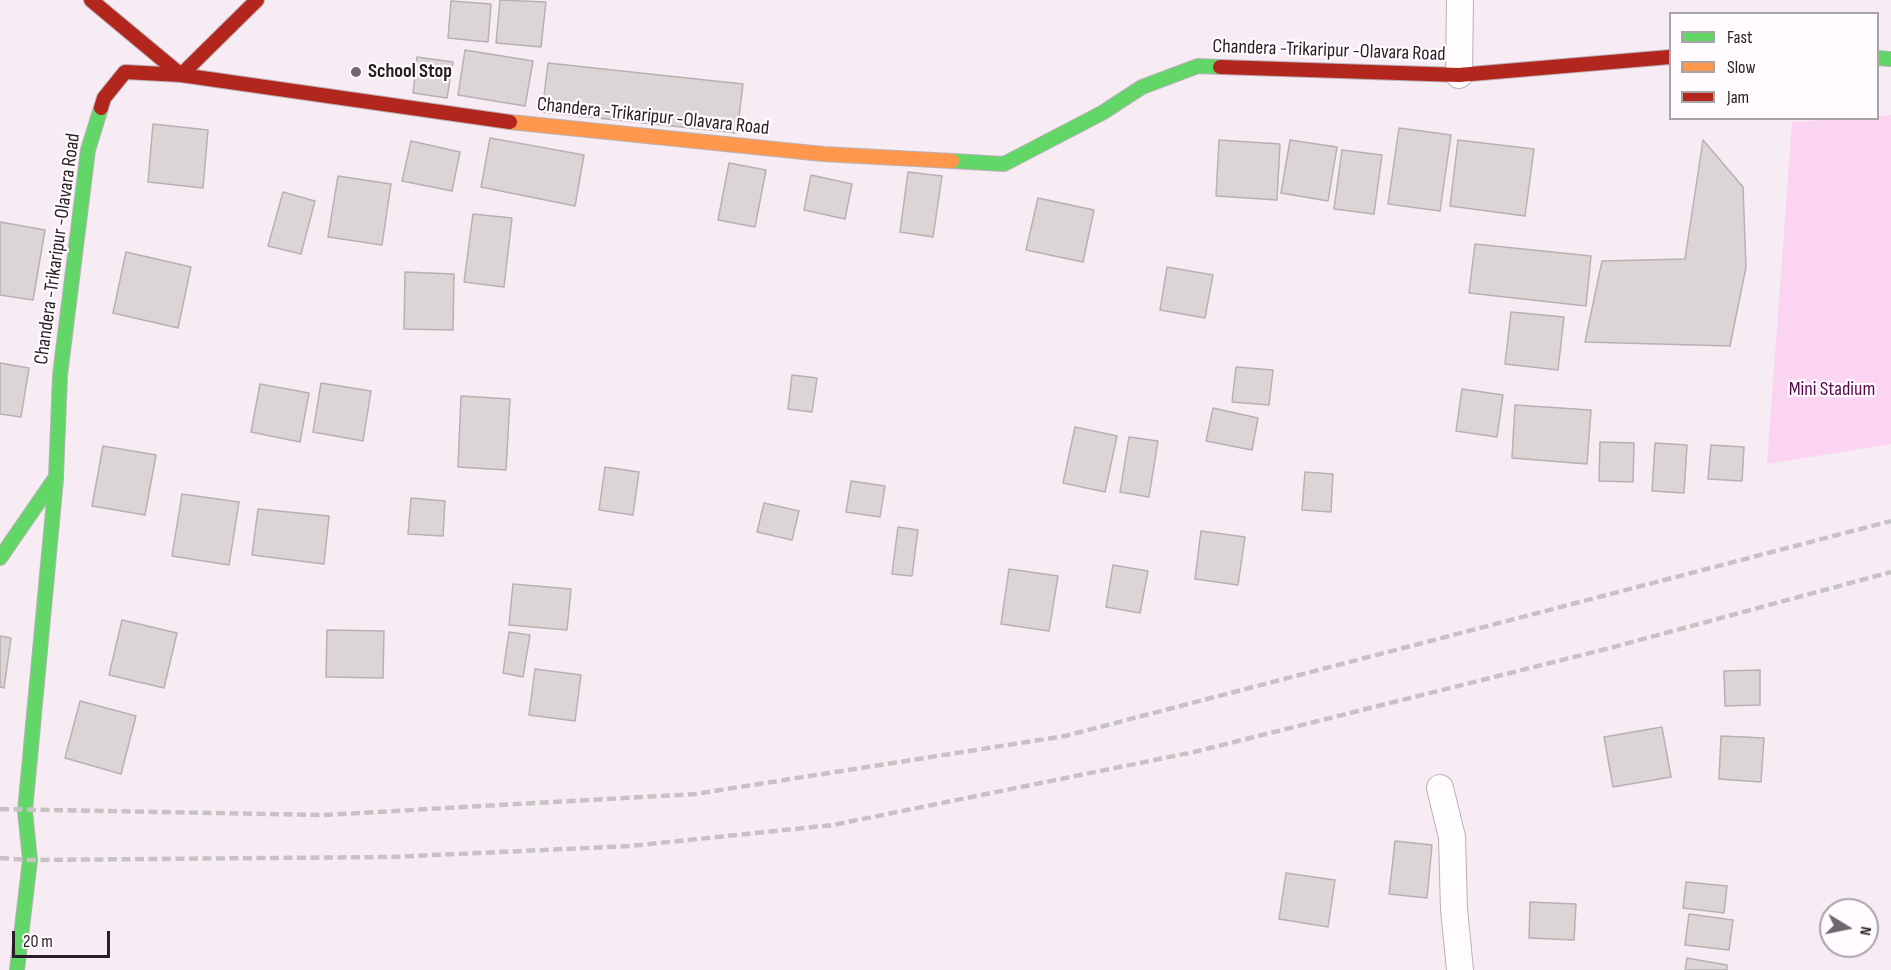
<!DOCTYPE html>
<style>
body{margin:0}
#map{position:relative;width:1891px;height:970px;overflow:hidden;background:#f7ecf4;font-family:"Sofia Sans Condensed",sans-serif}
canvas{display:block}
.legend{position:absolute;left:1669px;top:12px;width:210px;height:108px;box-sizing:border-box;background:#fffbfe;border:2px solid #a8a3a7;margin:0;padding:8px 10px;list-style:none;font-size:18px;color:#261f24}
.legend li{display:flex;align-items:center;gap:12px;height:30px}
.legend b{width:30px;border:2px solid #a8a3a7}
.north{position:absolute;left:1819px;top:898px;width:60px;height:60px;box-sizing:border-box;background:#fffbfe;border:2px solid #a8a3a7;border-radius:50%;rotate:100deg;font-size:16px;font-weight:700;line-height:24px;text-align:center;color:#261f24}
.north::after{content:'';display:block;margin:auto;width:21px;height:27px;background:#6f676d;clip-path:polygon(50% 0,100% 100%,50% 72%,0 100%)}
.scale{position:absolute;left:12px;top:931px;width:98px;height:27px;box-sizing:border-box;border:3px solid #261f24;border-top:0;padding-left:8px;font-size:18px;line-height:21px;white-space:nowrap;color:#261f24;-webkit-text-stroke:4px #fffbfe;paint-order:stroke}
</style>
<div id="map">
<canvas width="1891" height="970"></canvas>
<ul class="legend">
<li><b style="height:8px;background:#63d668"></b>Fast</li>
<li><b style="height:8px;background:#ff974d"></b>Slow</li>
<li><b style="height:8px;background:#b3261e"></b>Jam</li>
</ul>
<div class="north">N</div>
<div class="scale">20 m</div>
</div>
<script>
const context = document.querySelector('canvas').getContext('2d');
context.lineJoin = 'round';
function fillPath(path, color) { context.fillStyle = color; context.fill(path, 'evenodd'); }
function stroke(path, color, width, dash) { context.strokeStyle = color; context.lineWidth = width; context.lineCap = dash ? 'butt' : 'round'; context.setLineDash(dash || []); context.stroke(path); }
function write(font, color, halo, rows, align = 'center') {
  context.font = font + ' "Sofia Sans Condensed",sans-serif'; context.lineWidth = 4.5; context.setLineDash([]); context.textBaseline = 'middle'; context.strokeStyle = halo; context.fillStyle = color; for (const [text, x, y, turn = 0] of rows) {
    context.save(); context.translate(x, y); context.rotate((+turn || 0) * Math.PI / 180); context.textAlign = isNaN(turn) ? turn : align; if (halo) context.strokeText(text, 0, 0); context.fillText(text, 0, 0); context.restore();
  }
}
const green = new Path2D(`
 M 1891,115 L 1891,444 L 1767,464 L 1792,122 L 1840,119 L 1878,118 L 1878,116 Z`);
const building = new Path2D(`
 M 500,0 L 546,2 L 541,47 L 496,43 Z
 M 451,1 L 491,4 L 488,42 L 448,38 Z
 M 465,50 L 533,61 L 525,106 L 458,95 Z
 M 417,57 L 453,62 L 447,98 L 413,93 Z
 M 548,63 L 743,84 L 737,133 L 542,112 Z
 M 153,124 L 208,130 L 203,188 L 148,182 Z
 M 1399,128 L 1451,135 L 1440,211 L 1388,204 Z
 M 490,138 L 584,155 L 575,206 L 481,187 Z
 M 1219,140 L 1280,144 L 1277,200 L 1216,196 Z
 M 1290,140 L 1337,147 L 1328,201 L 1281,193 Z
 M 1458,140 L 1534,149 L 1525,216 L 1450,206 Z
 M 1703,140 L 1743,187 L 1746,267 L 1730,346 L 1585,342 L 1602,261 L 1685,259 Z
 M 411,141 L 460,152 L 452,191 L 402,181 Z
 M 1342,150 L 1382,155 L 1374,214 L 1334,209 Z
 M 729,163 L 766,170 L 755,227 L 718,220 Z
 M 908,172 L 942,176 L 933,237 L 900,232 Z
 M 811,175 L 852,184 L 845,219 L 804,210 Z
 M 338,176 L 391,184 L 382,245 L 328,237 Z
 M 283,192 L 315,201 L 301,254 L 268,246 Z
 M 1038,198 L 1094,210 L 1083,262 L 1026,250 Z
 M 473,214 L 512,218 L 504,287 L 464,282 Z
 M 0,222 L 45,230 L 33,300 L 0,295 Z
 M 1475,244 L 1591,256 L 1586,306 L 1469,293 Z
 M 126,252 L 191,267 L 178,328 L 113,313 Z
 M 1167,267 L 1213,275 L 1205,318 L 1160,310 Z
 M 405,272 L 454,274 L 453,330 L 404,329 Z
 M 1511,312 L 1564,317 L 1558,370 L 1505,364 Z
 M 0,363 L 29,368 L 21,417 L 0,414 Z
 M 1236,367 L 1273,370 L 1269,405 L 1232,402 Z
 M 792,375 L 817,378 L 812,412 L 788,409 Z
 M 321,383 L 371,391 L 363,441 L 313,432 Z
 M 260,384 L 309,393 L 300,442 L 251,432 Z
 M 1462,389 L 1503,395 L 1497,437 L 1456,431 Z
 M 461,396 L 510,399 L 506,470 L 458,467 Z
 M 1515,405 L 1591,410 L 1587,464 L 1512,458 Z
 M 1213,408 L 1258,418 L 1252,450 L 1206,441 Z
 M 1075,427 L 1117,436 L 1105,492 L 1063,483 Z
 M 1129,437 L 1158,441 L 1149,497 L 1120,492 Z
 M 1600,442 L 1634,443 L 1633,482 L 1599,481 Z
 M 1655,443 L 1687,445 L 1684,493 L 1652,491 Z
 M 1711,445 L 1744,447 L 1742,481 L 1708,479 Z
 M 103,446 L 156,455 L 145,515 L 92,506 Z
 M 605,467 L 639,472 L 633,515 L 599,510 Z
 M 1305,472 L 1333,474 L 1331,512 L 1302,510 Z
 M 851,481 L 885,486 L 880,517 L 846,512 Z
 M 182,494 L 239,502 L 229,565 L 172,556 Z
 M 411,498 L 445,501 L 443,536 L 408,534 Z
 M 764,503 L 799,511 L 792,540 L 757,532 Z
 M 258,509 L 329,516 L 324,564 L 252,555 Z
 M 898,527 L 918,530 L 912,576 L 892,574 Z
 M 1201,531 L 1245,537 L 1238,585 L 1195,579 Z
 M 1113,565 L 1148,571 L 1140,613 L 1106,607 Z
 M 1009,569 L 1058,576 L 1049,631 L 1001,624 Z
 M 513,584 L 571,589 L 567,630 L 509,625 Z
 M 122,620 L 177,633 L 164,688 L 109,675 Z
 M 327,630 L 384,631 L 383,678 L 326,677 Z
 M 509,632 L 530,635 L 523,677 L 503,673 Z
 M 0,636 L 11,638 L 4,688 L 0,687 Z
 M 535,669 L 581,675 L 575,721 L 529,715 Z
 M 1760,670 L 1760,705 L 1725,706 L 1724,671 Z
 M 80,701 L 136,716 L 121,774 L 65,758 Z
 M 1662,727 L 1671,777 L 1613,787 L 1604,737 Z
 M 1721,736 L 1764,738 L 1761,782 L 1719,779 Z
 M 1395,841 L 1432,845 L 1427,898 L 1389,894 Z
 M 1286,873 L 1335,880 L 1328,927 L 1279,919 Z
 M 1686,882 L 1727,886 L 1724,913 L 1683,908 Z
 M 1530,902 L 1576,904 L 1574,940 L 1529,938 Z
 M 1689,914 L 1733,920 L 1729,950 L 1685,945 Z
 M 1687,958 L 1727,965 L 1727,970 L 1685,970 Z`);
const street = new Path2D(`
 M 1459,75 L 1460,0
 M 1440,788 L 1452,837 L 1454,909 L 1460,970`);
const fast = new Path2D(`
 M 1878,58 L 1891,59
 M 952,161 L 1004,164 L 1102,113 L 1142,87 L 1198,66 L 1220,67
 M 0,558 L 56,477 L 60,375 L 88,150 L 101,108
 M 17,970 L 30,860 L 25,811 L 56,479`);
const slow = new Path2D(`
 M 510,122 L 823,154 L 952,161`);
const jam = new Path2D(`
 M 91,0 L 181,75 L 257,0
 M 1220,67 L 1459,75 L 1670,57
 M 101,108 L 104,98 L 125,72 L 181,75 L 510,122`);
const rail = new Path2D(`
 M 0,809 L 323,815 L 695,794 L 1065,736 L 1891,521
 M 0,858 L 30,860 L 391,857 L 630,846 L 833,825 L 1194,752 L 1610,648 L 1891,572`);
const markers = [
 [356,72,6,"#6f676d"]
];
const streetNames = [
 ["Chandera -Trikaripur -Olavara Road",1329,51,2],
 ["Chandera -Trikaripur -Olavara Road",653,117,6],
 ["Chandera -Trikaripur -Olavara Road",58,249,-82]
];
const poiNames = [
 ["School Stop",368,72]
];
const parkNames = [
 ["Mini Stadium",1832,390]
];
fillPath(green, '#fbd4f1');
fillPath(building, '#dbd5d5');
stroke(building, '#b7b1b1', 1.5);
stroke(street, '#b9b1b7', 28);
stroke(fast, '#b9b1b7', 16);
stroke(slow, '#b9b1b7', 16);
stroke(jam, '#b9b1b7', 16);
stroke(street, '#fefcfd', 26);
stroke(fast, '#63d668', 14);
stroke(slow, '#ff974d', 14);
stroke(jam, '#b3261e', 14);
stroke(rail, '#c7c3c5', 4.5, [9, 4.5]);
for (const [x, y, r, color] of markers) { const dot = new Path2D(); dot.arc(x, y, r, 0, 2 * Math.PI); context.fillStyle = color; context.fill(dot); stroke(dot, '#fffbfe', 2); }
write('20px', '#261f24', '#fffbfe', streetNames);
write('bold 20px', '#261f24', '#fffbfe', poiNames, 'left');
write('20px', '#5a064d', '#fffbfe', parkNames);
</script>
